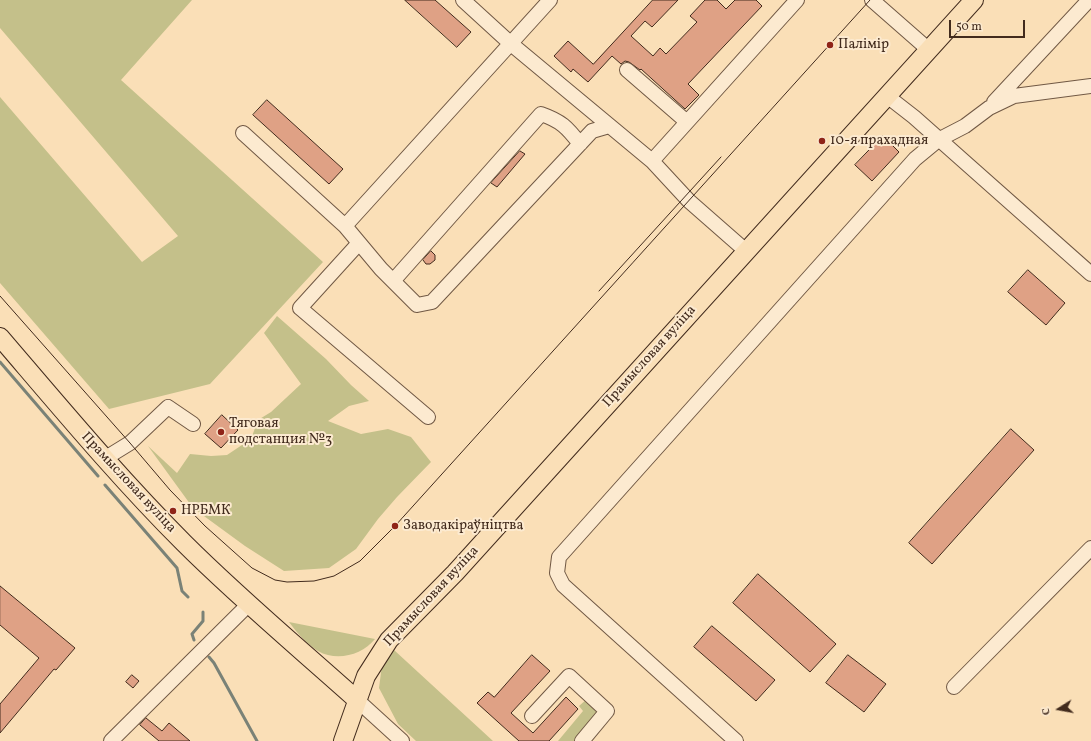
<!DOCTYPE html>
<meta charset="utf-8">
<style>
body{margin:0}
#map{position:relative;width:1091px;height:741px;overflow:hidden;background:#fadfb7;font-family:Vollkorn,serif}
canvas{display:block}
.north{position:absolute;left:1039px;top:689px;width:40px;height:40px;-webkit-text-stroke:3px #fcead0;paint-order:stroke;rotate:259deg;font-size:11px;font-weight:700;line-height:16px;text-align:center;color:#422b1d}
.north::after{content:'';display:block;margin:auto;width:14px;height:18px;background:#422b1d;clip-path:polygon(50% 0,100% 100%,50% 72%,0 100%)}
.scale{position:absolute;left:949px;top:20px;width:76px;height:18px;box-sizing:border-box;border:2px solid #422b1d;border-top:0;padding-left:5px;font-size:12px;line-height:14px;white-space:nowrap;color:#422b1d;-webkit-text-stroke:3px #fcead0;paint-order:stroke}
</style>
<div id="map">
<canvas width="1091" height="741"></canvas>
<div class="north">С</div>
<div class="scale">50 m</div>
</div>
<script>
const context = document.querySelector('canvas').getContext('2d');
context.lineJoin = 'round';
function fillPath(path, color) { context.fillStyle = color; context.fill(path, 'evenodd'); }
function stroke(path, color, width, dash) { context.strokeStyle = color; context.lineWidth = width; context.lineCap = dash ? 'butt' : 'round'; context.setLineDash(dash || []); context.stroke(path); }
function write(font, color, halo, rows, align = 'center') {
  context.font = font + ' Vollkorn,serif'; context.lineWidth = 4; context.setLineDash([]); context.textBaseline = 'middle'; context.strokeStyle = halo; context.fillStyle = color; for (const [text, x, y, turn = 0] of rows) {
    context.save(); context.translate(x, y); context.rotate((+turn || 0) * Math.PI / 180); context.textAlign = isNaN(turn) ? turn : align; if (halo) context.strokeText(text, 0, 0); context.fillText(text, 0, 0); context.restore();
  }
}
const green = new Path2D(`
 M 0,0 L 192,0 L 121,80 L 323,262 L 210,384 L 109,409 L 0,283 L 0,97 L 142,262 L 178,236 L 0,28 Z
 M 277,316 L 326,359 L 351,385 L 369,401 L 349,406 L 328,421 L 361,434 L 388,429 L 411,437 L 431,462 L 397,497 L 378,519 L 356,549 L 329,568 L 284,571 L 245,546 L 193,508 L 148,446 L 177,473 L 190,454 L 211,456 L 227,455 L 251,439 L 258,420 L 271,412 L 301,384 L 264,333 Z
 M 289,622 L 375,639 C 362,655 337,662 318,651 C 307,644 297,633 289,622 Z
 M 394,650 L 493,741 L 416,741 L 398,724 L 379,688 L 382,665 L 387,654 Z
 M 587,699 L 598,711 L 596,718 L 575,741 L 558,741 L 583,711 L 579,706 Z`);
const stream = new Path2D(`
 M 0,362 L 98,476
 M 105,485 L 177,568 L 182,591 L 188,597
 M 194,640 L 192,634 L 203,621 L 203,612
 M 209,657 L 214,663 L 257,741`);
const building = new Path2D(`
 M 405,0 L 435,0 L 471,32 L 457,47 Z
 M 653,0 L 678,0 L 652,27 L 645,21 L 631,36 L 653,56 L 660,48 L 666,54 L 697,22 L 690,16 L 705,0 L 717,0 L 726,9 L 735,0 L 756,0 L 762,6 L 688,84 L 699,95 L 685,109 L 641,69 L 640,70 L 629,62 L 625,61 L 621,64 L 612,56 L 588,82 L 573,69 L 571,72 L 554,56 L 568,41 L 593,64 Z
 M 267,100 L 343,169 L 329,184 L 253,115 Z
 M 883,136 L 899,152 L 872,181 L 855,165 Z
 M 520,151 L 525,154 L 497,187 L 491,183 Z
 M 431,251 L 435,255 L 435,260 L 430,264 L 426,264 L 423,260 Z
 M 1028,270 L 1065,303 L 1046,325 L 1008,292 Z
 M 222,415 L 238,430 L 221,448 L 205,434 Z
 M 1011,429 L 1034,450 L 932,564 L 909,543 Z
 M 758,574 L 836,644 L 810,672 L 733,603 Z
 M 0,586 L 75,648 L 56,670 L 54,669 L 0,733 L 0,704 L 39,658 L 0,625 Z
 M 712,626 L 775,680 L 756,701 L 694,647 Z
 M 532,655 L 550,671 L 511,713 L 533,733 L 566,697 L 578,709 L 549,741 L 519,741 L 477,703 L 488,692 L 494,697 Z
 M 848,655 L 886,684 L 864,712 L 826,683 Z
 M 132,675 L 139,681 L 133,688 L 126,682 Z
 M 146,718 L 162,731 L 169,723 L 190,741 L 159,741 L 140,725 Z`);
const minor = new Path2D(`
 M 463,0 L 510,43 L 652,161 L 689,201 L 746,251
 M 872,0 L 929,50
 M 627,70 L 687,122
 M 887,96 L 914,117 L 1091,274
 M 994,102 L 1089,0
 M 243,133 L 345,226 L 550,0
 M 652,161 L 797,0
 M 345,226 L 381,269 L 417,305 L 432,302 L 592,131 L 609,126
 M 359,243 L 300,308 L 428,417
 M 393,281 L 541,114 C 561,121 567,127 580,144
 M 104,459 L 130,443 L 168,407 L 193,424
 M 954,687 L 1091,548
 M 357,700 L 402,741
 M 532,716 L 569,676 L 607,711 L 582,741
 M 111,741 L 249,604
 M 736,741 L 563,585 L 557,573 L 559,557 L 915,159 L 938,140 L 965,126 L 989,108 L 1014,96 L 1091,86`);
const major = new Path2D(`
 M 0,337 C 60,407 119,478 184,543 C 239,598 299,648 357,700
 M 343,741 L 366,676 L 389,640 L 455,573 L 974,0`);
const tram = new Path2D(`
 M 599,291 L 721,157
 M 0,296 L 130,443 L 170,490 L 205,526 L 252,568 L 275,580 L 287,582 L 314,581 L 334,576 L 360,561 L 395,526 L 870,0`);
const markers = [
 [830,45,4,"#8f2418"],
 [822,141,4,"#8f2418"],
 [221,432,4,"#8f2418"],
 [173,511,4,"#8f2418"],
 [395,526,4,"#8f2418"]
];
const poiNames = [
 ["Палімір",838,45],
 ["10-я прахадная",830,141],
 ["Тяговая",229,424],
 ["подстанция №3",229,440],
 ["НРБМК",181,511],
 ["Заводакіраўніцтва",403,526]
];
const streetNames = [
 ["Прамысловая вуліца",650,357,-48],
 ["Прамысловая вуліца",128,483,47],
 ["Прамысловая вуліца",432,597,-47]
];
fillPath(green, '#c4c08a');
stroke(stream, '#7a8277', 3);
fillPath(building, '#dfa185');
stroke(building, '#422b1d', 1);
stroke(minor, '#705844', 16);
stroke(major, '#422b1d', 20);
stroke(minor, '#fcead0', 14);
stroke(major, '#fadfb7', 18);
stroke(tram, '#422b1d', 1);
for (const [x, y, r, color] of markers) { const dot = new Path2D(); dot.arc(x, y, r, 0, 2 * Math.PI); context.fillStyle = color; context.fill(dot); stroke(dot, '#fcead0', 1.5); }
write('14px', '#422b1d', '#fcead0', poiNames, 'left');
write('14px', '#422b1d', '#fcead0', streetNames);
</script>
